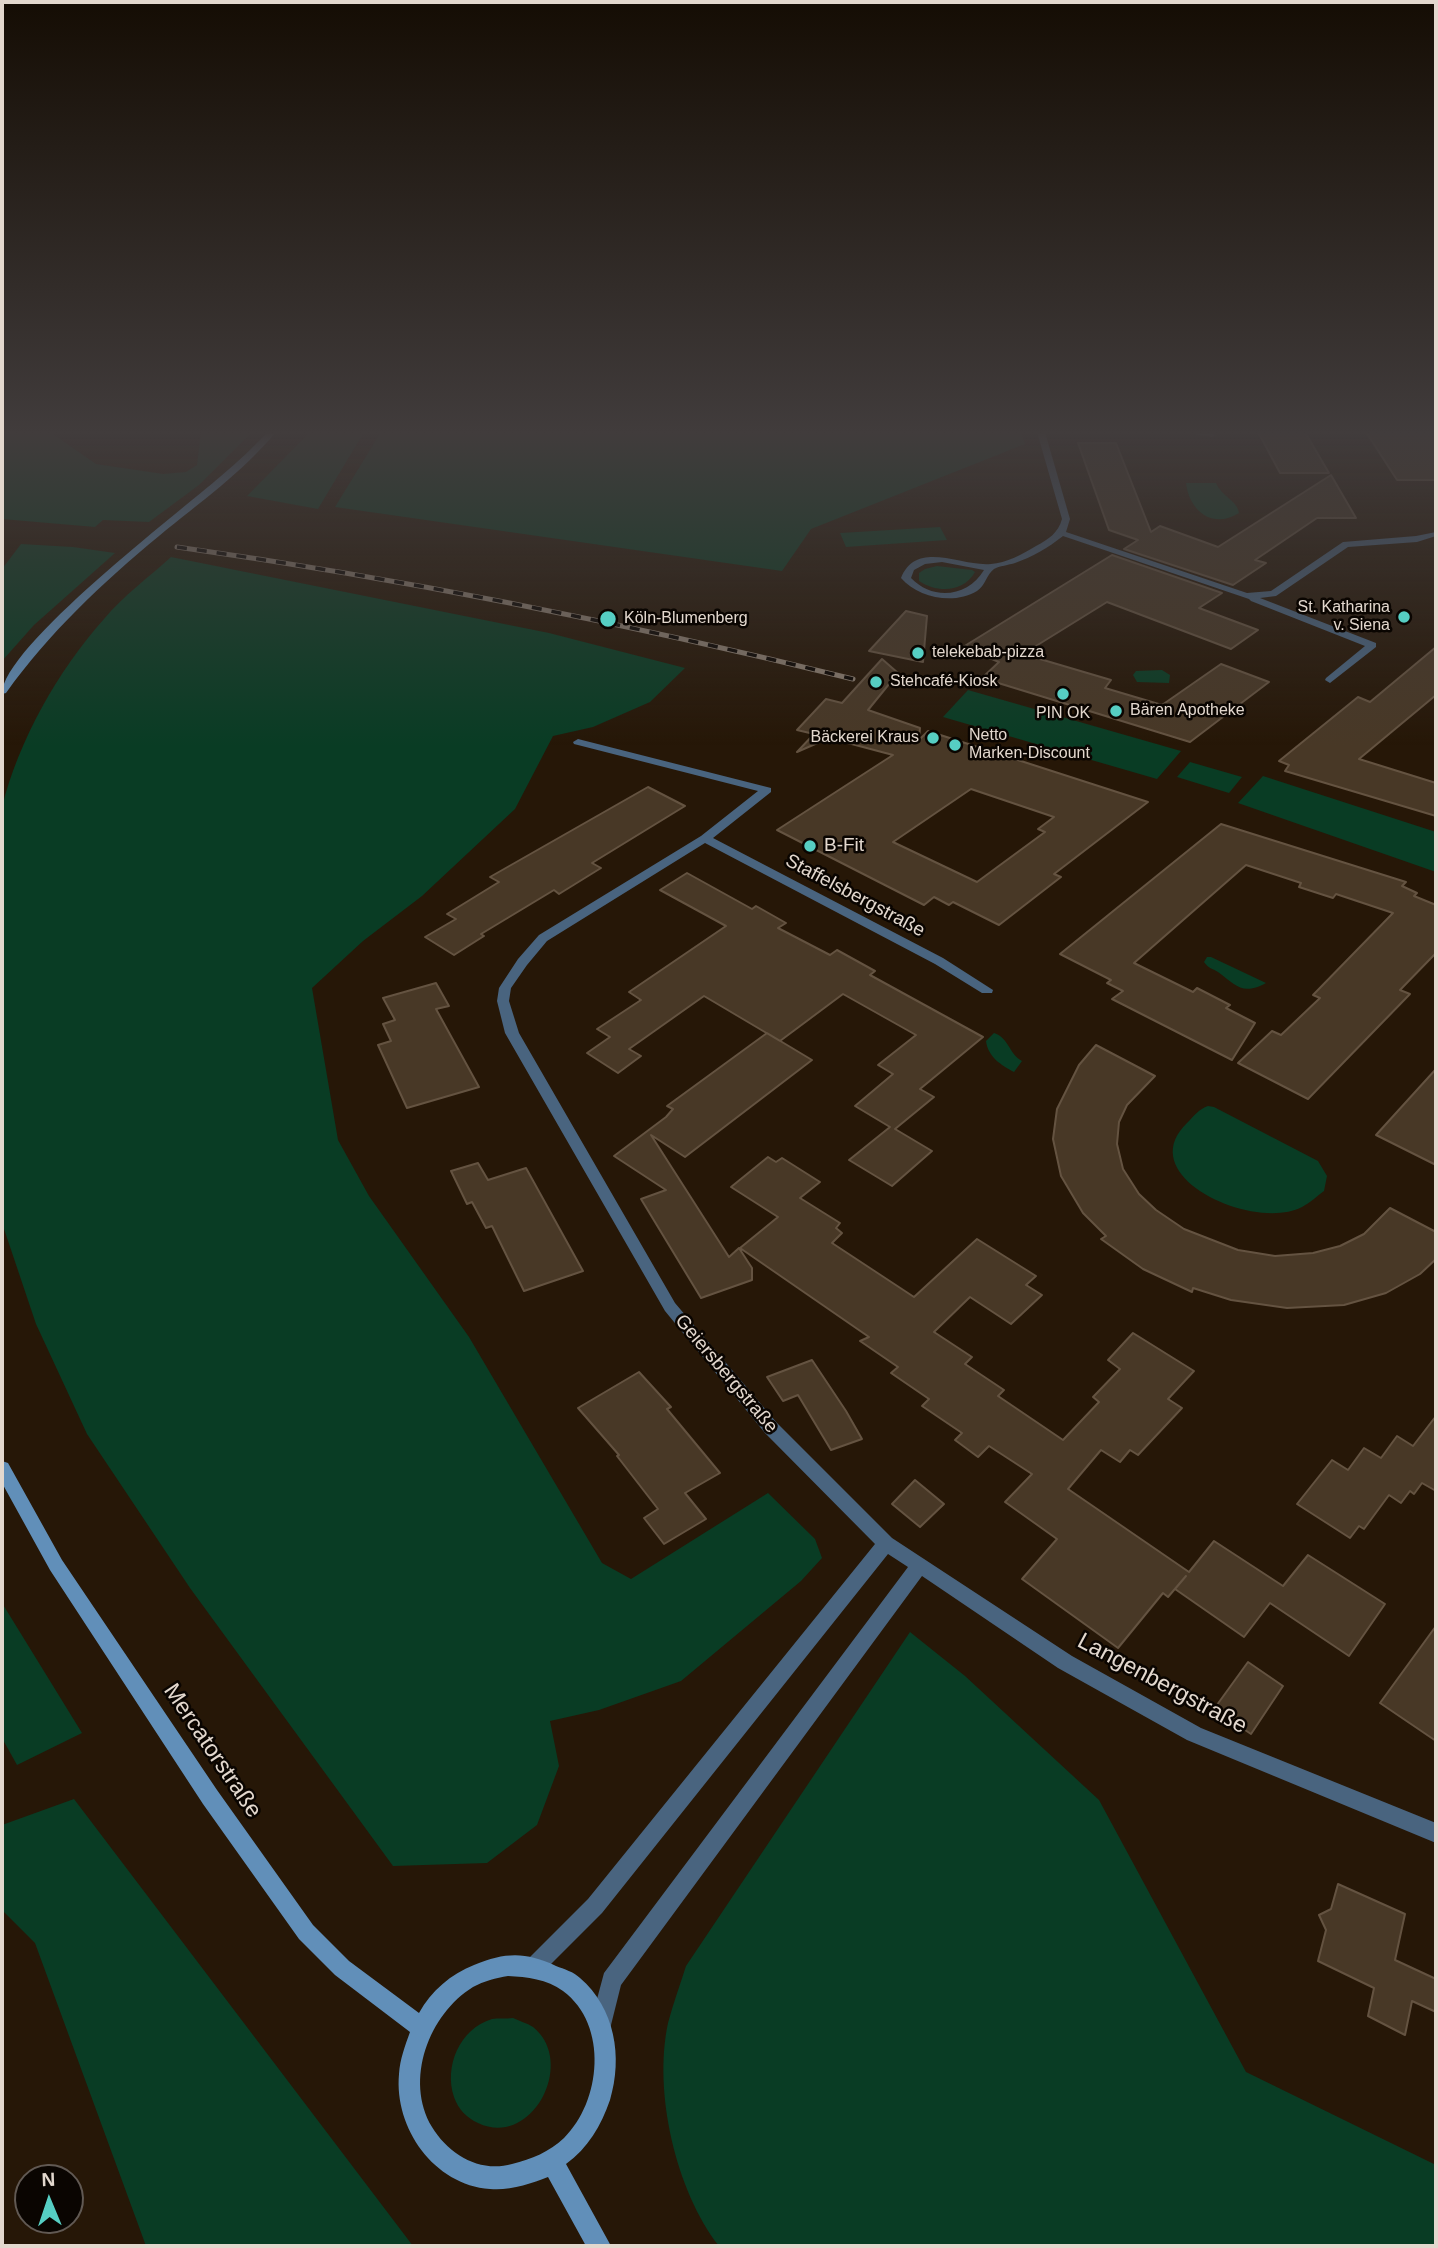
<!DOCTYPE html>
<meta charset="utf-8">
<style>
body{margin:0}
#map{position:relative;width:1438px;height:2248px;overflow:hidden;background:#261707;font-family:Arial,sans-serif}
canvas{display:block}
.frame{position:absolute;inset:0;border:4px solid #e3d8ce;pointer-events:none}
.north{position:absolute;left:14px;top:2164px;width:70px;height:70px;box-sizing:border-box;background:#0a0501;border:2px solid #615953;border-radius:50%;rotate:358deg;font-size:19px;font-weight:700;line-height:28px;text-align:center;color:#e3d8ce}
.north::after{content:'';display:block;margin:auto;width:24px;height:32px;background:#56cec3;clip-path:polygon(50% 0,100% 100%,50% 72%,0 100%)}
</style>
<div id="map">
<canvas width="1438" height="2248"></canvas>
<div class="frame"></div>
<div class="north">N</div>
</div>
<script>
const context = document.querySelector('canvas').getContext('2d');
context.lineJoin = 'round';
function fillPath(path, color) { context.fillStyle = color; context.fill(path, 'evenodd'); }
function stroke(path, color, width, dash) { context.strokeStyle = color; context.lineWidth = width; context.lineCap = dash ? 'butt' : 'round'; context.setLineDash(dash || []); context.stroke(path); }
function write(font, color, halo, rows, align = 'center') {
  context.font = font + ' Arial,sans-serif'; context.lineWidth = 5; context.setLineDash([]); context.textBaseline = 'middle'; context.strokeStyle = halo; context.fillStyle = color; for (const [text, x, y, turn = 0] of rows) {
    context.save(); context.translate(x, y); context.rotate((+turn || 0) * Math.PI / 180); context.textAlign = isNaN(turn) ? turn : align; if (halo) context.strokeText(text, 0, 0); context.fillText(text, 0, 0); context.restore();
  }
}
const green = new Path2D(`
 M 2,432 L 50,432 L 96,464 L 163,474 L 186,472 L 197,465 L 201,432 L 252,432 L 199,485 L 149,522 L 103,520 L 95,527 L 2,519 Z
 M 310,432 L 364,432 L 318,509 L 247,496 Z
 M 381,432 L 1021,432 L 1025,444 L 811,529 L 782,571 L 335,507 Z
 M 1186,483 L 1216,483 C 1222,497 1237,500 1239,513 C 1212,530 1189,510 1186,483 Z
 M 940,527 L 947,540 L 846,547 L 840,533 Z
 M 21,544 L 73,547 L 115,553 L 34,625 L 2,661 L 2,569 Z
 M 171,557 L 549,633 L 685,668 L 650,702 L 593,727 L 553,736 L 515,809 L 422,896 L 363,941 L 312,988 L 338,1140 L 369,1196 L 469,1337 L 602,1563 L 631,1579 L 768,1493 L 815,1539 L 822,1558 L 801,1581 L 681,1681 L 599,1710 L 550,1721 L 559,1766 L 537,1825 L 487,1863 L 393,1866 L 190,1588 L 87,1434 L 36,1324 L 2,1223 L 2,807 C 19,740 57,672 104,619 C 123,596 149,577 171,557 Z
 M 937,566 L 972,570 L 975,572 C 963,593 937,593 919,581 L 919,573 L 925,569 Z
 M 1162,670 L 1170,675 L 1169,683 L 1137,682 L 1133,675 L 1136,671 Z
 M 968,690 L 1181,751 L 1157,779 L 943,717 Z
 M 1190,762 L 1242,777 L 1229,793 L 1177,777 Z
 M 1263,776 L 1436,832 L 1436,872 L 1238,803 Z
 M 1207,957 L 1211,957 L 1266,983 C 1242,996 1236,985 1218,972 C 1212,968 1209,969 1204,962 Z
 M 994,1033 C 1009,1038 1009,1054 1022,1061 L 1014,1072 C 1001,1065 988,1057 986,1041 Z
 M 1208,1106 L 1214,1107 L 1318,1161 L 1327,1176 L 1324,1191 C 1317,1196 1310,1203 1302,1207 C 1255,1232 1131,1177 1187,1123 C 1194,1116 1199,1109 1208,1106 Z
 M 2,1603 L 82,1733 L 17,1765 L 2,1738 Z
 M 910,1632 L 965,1676 L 1099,1800 L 1246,2072 L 1436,2165 L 1436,2246 L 719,2246 C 676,2191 653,2092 668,2023 C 673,2004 680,1985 686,1966 Z
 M 74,1799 L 413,2246 L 146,2246 L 35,1943 L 2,1910 L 2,1825 Z
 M 513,2018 C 519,2021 527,2023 533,2027 C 577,2062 532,2149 478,2123 C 467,2118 458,2109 454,2097 C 444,2067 459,2029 492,2019 C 498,2018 506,2019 513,2018 Z`);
const building = new Path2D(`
 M 1258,432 L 1305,432 L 1329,473 L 1280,473 Z
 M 1366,432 L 1436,432 L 1436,480 L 1397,480 Z
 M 1078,443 L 1116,443 L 1151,532 L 1160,526 L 1218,547 L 1331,475 L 1356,518 L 1317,518 L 1255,560 L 1266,563 L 1233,585 L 1124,549 L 1138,540 L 1109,530 Z
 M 1112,555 L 1222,593 L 1199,608 L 1258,630 L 1231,649 L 1107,602 L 1023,654 L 1111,680 L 1105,688 L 1162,705 L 1221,664 L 1269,682 L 1190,742 L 982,678 L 999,662 L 963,647 Z
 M 906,611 L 927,616 L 923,662 L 869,651 Z
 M 1436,647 L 1436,695 L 1359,759 L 1436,783 L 1436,816 L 1285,771 L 1289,765 L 1279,761 L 1358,697 L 1370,702 Z
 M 882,659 L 898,673 L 868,710 L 920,728 L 919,740 L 928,731 L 1148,802 L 1054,874 L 1061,877 L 999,925 L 953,902 L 949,905 L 934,897 L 924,905 L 777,830 L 893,755 L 829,738 L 797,752 L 814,734 L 797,730 L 826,699 L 842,703 ZM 971,789 L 1054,817 L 1038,829 L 1045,832 L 977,882 L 893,842 Z
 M 648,787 L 685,806 L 592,863 L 601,868 L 559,894 L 554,890 L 481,934 L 484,936 L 454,955 L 425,937 L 456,919 L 447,914 L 499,882 L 490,877 Z
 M 1221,824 L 1406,882 L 1402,886 L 1417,893 L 1414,896 L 1436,905 L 1436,953 L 1400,990 L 1410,994 L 1308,1099 L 1238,1063 L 1272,1031 L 1281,1035 L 1320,998 L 1313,995 L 1393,913 L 1336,894 L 1333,898 L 1299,887 L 1301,883 L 1246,865 L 1134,963 L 1193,992 L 1197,988 L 1230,1005 L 1226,1008 L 1255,1023 L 1232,1060 L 1112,999 L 1123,991 L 1107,983 L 1111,980 L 1060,954 Z
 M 687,873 L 752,909 L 756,906 L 786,923 L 778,928 L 830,955 L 837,950 L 875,971 L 870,975 L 983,1037 L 920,1089 L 934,1097 L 895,1129 L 932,1151 L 892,1186 L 849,1160 L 890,1127 L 855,1106 L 893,1074 L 878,1065 L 916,1035 L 843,994 L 780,1041 L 704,996 L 629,1049 L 641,1056 L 618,1073 L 587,1053 L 610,1037 L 597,1029 L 641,1000 L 629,992 L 726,926 L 660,890 Z
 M 436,983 L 449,1006 L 436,1009 L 479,1087 L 407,1108 L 378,1045 L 391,1041 L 383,1024 L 395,1020 L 383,998 Z
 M 767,1033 L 812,1060 L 685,1157 L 651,1135 L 729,1257 L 739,1248 L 752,1268 L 752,1280 L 701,1298 L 641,1199 L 666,1190 L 614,1156 L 666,1117 L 673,1109 L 667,1106 Z
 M 1096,1045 L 1155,1076 L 1127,1105 L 1119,1122 L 1117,1144 L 1123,1169 L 1139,1194 L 1156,1210 L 1184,1229 L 1238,1250 L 1275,1256 L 1313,1253 L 1340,1246 L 1364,1234 L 1390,1208 L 1436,1232 L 1436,1259 L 1420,1274 L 1386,1293 L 1344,1305 L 1287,1308 L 1231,1300 L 1193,1288 L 1192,1292 L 1143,1269 L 1101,1239 L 1106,1236 L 1083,1213 L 1061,1176 L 1053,1139 L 1057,1109 L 1079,1065 Z
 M 1436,1069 L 1436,1165 L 1376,1135 Z
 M 768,1157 L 776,1162 L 782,1158 L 820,1182 L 800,1198 L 840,1223 L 836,1228 L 842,1233 L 832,1243 L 914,1297 L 977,1239 L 1036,1276 L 1026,1285 L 1042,1295 L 1011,1324 L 970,1297 L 934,1332 L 972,1357 L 965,1364 L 1004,1390 L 998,1396 L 1063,1440 L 1099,1402 L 1093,1397 L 1120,1369 L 1108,1360 L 1133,1333 L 1194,1371 L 1168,1399 L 1182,1408 L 1138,1455 L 1130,1450 L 1120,1462 L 1101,1450 L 1068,1489 L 1189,1572 L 1214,1541 L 1283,1586 L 1308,1555 L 1385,1604 L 1349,1656 L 1270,1603 L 1244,1637 L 1175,1589 L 1186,1576 L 1168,1597 L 1163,1593 L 1118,1648 L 1022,1579 L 1057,1539 L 1005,1502 L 1032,1474 L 989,1446 L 978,1457 L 955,1440 L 962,1433 L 922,1406 L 929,1399 L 891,1373 L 898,1367 L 860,1341 L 869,1337 L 740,1248 L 778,1217 L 731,1187 Z
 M 478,1163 L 488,1180 L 526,1168 L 583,1271 L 524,1291 L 492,1226 L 486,1228 L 472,1202 L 467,1204 L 451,1171 Z
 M 812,1360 L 846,1411 L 862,1439 L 831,1450 L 798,1395 L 783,1401 L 767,1377 Z
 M 639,1372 L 671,1407 L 667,1409 L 720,1473 L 685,1493 L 706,1519 L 664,1544 L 644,1518 L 658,1509 L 617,1456 L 619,1455 L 578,1408 Z
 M 1436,1416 L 1436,1491 L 1422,1483 L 1414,1494 L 1410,1491 L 1401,1503 L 1389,1495 L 1364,1529 L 1359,1526 L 1350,1538 L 1297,1504 L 1332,1460 L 1348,1470 L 1364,1448 L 1381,1458 L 1397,1436 L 1413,1446 Z
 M 915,1480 L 944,1504 L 920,1527 L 892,1504 Z
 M 1436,1626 L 1436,1741 L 1380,1703 Z
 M 1248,1662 L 1283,1686 L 1251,1734 L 1214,1709 Z
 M 1338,1884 L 1405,1914 L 1395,1960 L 1436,1979 L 1436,2012 L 1412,2001 L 1405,2035 L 1368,2016 L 1374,1988 L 1318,1961 L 1326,1930 L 1319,1915 L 1331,1909 Z`);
const street = new Path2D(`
 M 1037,432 L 1045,432 L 1070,519 L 1066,532 L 1247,593 L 1271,591 L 1343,542 L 1416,536 L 1436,532 L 1436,536 L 1417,542 L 1348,547 L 1276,596 L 1260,598 L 1376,643 L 1376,647 L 1330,683 L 1325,680 L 1326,678 L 1365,646 L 1251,601 L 1249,599 L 1063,536 C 1048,548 1032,557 1015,563 C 1009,565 999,566 994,569 C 987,574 985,586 977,591 C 954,605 918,598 901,578 C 917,539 961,567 991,564 C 1006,563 1023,554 1036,546 C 1049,539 1058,533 1062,519 ZM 942,562 L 984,570 C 968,597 933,601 911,578 L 914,570 L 925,564 Z
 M 1182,432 L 1204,432 L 1216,435 L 1212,437 Z
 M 578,739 L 771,788 L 771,792 L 713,838 L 943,958 L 993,990 L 992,993 L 982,993 L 935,964 L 705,843 L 547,941 L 527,965 L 511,988 L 509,1001 L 519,1033 L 675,1303 L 777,1423 L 892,1538 L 1072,1656 L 1201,1728 L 1436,1823 L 1436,1843 L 1187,1740 L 1058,1668 L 922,1576 L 621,1985 L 609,2033 L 601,2036 L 593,2033 L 590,2025 L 604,1973 L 908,1567 L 888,1554 L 602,1913 L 541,1974 L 534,1978 L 527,1974 L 523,1967 L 527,1960 L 588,1899 L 875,1544 L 765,1433 L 665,1311 L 505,1033 L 497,1001 L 499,988 L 518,959 L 539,935 L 701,836 L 758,791 L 574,744 L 573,742 Z`);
const secondary = new Path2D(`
 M 268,432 L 276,432 C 243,472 199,503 159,536 C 102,583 49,633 6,693 L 2,694 C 2,647 181,511 221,476 C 238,462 253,447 268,432 Z
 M 2,1461 L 8,1463 L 62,1560 L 217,1790 L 313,1925 L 349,1961 L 419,2013 C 431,1991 451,1974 474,1965 C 506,1952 526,1952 556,1966 C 564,1969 574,1972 580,1978 C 615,2008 623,2057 610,2100 C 601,2126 588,2148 566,2164 L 611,2246 L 586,2246 L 548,2177 C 531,2184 508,2191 490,2189 C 434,2185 394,2128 399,2074 C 400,2059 405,2046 410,2032 L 335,1975 L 299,1939 L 203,1804 L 50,1570 L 2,1483 ZM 508,1976 C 527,1977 547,1979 563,1991 C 609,2025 601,2102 564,2138 C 549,2152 532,2159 512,2164 C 480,2173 449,2155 432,2127 C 404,2080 429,2014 473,1987 C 484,1981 496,1978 508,1976 Z`);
const rail = new Path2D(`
 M 177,547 C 405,579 630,624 853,679`);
const markers = [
 [1404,617,7,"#56cec3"],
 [608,619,9,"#56cec3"],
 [918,653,7,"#56cec3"],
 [876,682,7,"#56cec3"],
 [1063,694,7,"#56cec3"],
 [1116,711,7,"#56cec3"],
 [933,738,7,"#56cec3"],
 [955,745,7,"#56cec3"],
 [810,846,7,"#56cec3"]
];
const farPoinames = [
 ["St. Katharina",1390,608,"right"],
 ["v. Siena",1390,626,"right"],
 ["Köln-Blumenberg",624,619],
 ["telekebab-pizza",932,653],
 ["Stehcafé-Kiosk",890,682],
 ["Bären Apotheke",1130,711],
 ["PIN OK",1063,714,"center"],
 ["Netto",969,736],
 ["Marken-Discount",969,754],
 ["Bäckerei Kraus",919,738,"right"]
];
const poiNames = [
 ["B-Fit",824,846]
];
const streetNames = [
 ["Staffelsbergstraße",855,896,28],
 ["Geiersbergstraße",726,1374,50]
];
const nearStreetnames = [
 ["Langenbergstraße",1162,1684,28],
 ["Mercatorstraße",212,1751,56]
];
fillPath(green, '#093c24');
fillPath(building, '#483826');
stroke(building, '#645341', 2);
fillPath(street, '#49647f');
fillPath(secondary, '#618fb9');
stroke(rail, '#897c6f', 5);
stroke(rail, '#0a0501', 3.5, [10]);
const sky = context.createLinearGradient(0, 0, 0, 746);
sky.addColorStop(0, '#150d04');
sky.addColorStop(0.58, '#413c3c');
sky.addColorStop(1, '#413c3c00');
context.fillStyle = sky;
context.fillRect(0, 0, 1438, 746);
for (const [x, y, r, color] of markers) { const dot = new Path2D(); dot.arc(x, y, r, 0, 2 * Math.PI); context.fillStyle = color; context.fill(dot); stroke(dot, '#0a0501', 2.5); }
write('16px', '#e3d8ce', '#0a0501', farPoinames, 'left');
write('19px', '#e3d8ce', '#0a0501', poiNames, 'left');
write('19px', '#e3d8ce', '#0a0501', streetNames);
write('23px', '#e3d8ce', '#0a0501', nearStreetnames);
</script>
